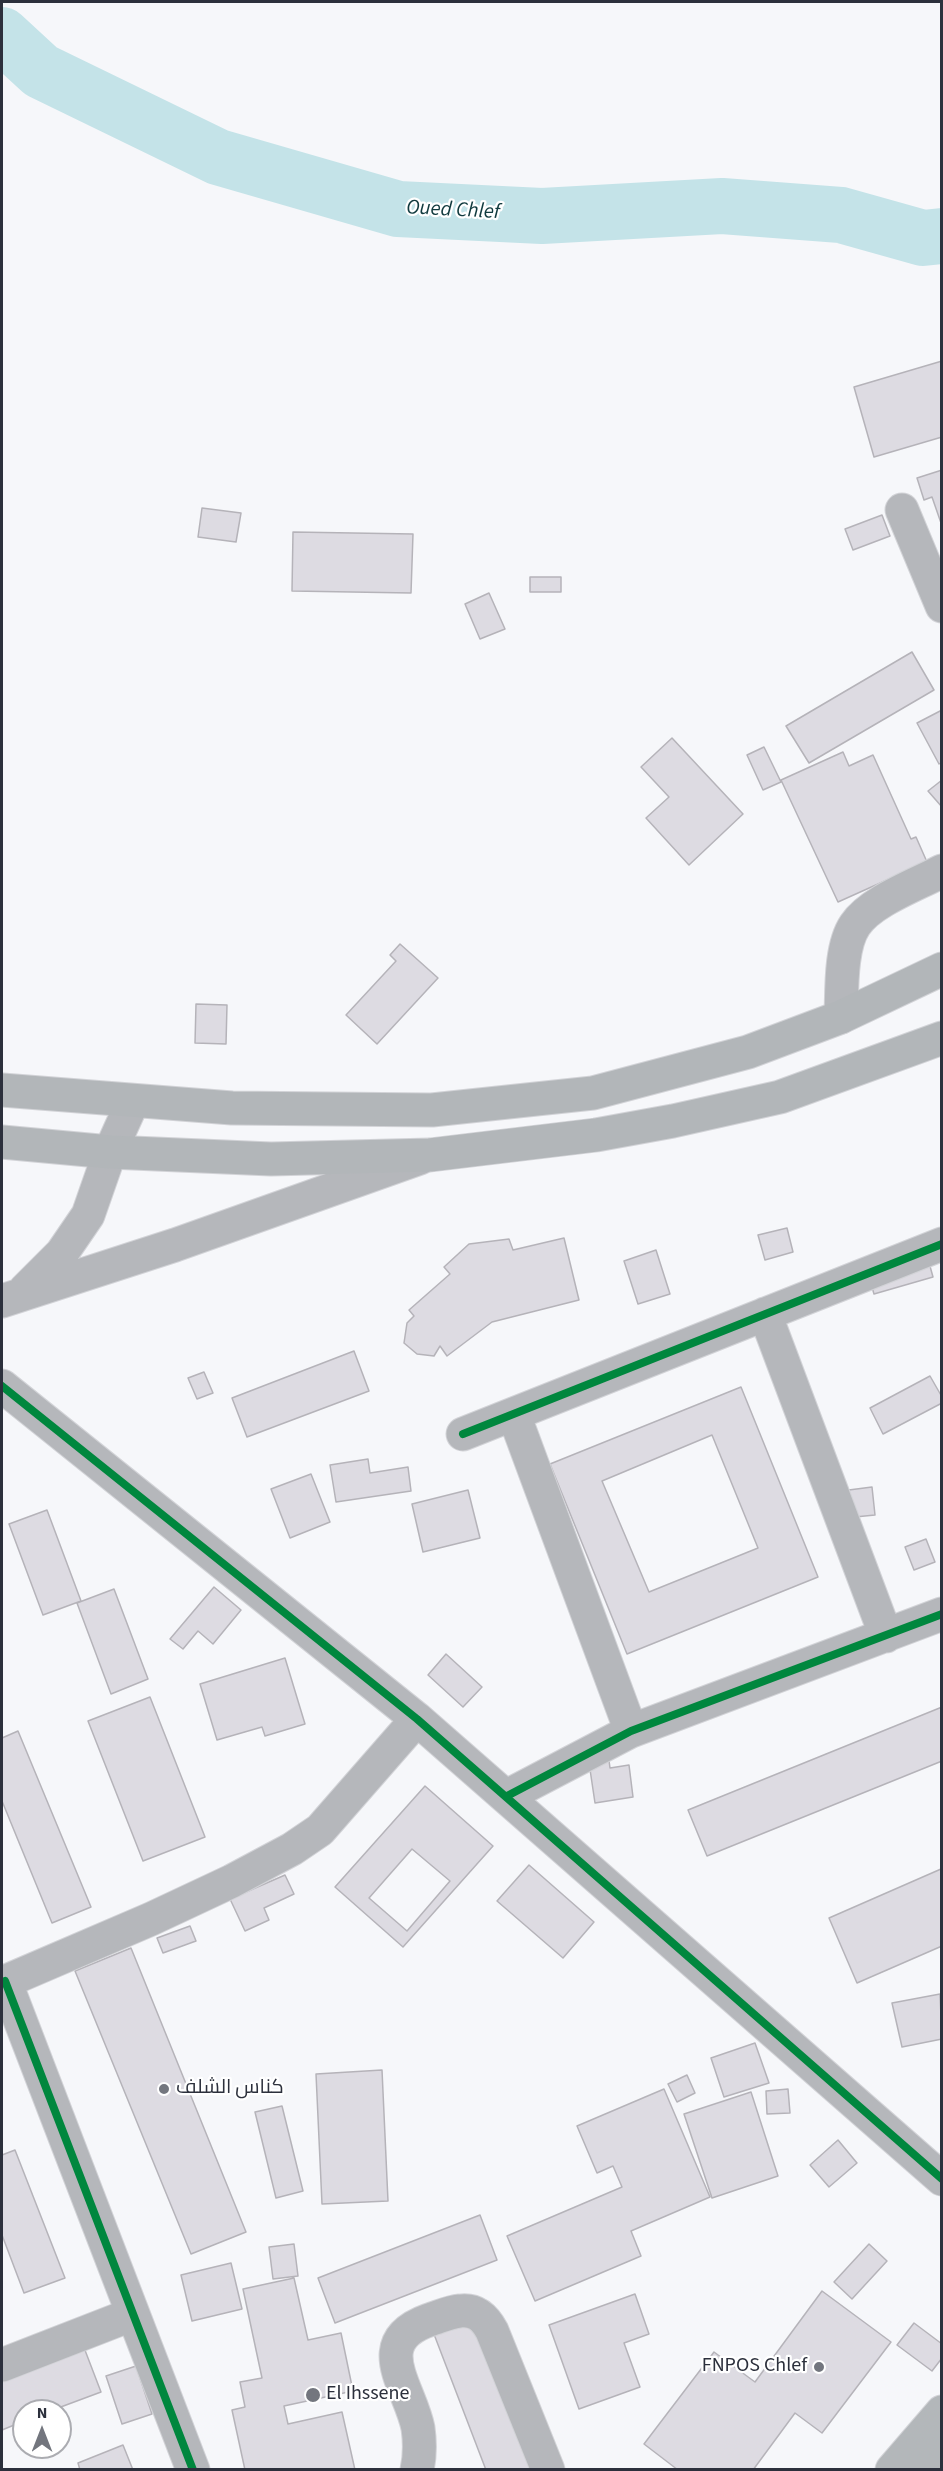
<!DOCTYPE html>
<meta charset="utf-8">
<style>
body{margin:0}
#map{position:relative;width:943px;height:2471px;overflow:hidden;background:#f6f7fa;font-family:"Source Sans 3",sans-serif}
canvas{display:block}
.frame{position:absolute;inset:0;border:3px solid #2c303c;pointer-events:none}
.north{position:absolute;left:12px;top:2399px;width:60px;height:60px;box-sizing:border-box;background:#fff;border:2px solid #abacb1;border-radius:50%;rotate:0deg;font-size:16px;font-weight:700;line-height:24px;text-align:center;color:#2c303c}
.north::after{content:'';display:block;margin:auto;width:21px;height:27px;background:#73767e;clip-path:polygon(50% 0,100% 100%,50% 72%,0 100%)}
</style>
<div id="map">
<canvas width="943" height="2471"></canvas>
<div class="frame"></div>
<div class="north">N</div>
</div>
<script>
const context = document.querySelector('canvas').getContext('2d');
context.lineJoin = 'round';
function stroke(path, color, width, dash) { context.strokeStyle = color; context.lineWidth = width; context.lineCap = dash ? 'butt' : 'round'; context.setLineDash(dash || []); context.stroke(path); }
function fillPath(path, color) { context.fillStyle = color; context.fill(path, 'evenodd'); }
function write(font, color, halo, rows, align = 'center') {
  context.font = font + ' "Source Sans 3",Cairo,sans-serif'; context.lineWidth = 4.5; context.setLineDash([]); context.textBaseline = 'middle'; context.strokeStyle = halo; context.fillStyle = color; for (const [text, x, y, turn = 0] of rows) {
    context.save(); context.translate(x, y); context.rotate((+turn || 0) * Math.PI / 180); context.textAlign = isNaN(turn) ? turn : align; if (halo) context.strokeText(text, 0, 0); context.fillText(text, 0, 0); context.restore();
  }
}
const river = new Path2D(`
 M 2,35 L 41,71 L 218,157 L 398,209 L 542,216 L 722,206 L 841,215 L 923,238 L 942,236`);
const building = new Path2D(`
 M 942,361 L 942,437 L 874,457 L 854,387 Z
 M 942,470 L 942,523 L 941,523 L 932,497 L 924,500 L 917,478 Z
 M 202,508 L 241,513 L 236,542 L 198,537 Z
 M 882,515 L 890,536 L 853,550 L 845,529 Z
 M 293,532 L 413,534 L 411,593 L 292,591 Z
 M 530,577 L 561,577 L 561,592 L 530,592 Z
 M 489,593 L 505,629 L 480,639 L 465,604 Z
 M 912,652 L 934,690 L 809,763 L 786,726 Z
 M 942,710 L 942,762 L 939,764 L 917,723 Z
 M 672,738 L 743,814 L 689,865 L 646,818 L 669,797 L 641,767 Z
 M 764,747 L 781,782 L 763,790 L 747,755 Z
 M 843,752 L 849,766 L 873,755 L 911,839 L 916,837 L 927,862 L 838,902 L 781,780 Z
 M 942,780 L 942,807 L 928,791 Z
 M 400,944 L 438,978 L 377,1044 L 346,1015 L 396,961 L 390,955 Z
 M 196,1004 L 227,1005 L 226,1044 L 195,1043 Z
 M 787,1228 L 793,1252 L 765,1260 L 758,1235 Z
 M 564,1238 L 579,1300 L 492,1322 L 447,1356 L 440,1346 L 434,1356 L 417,1354 L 404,1343 L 407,1323 L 414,1316 L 409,1310 L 450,1274 L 444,1267 L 469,1244 L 509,1239 L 513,1250 Z
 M 656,1250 L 670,1294 L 638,1304 L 624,1261 Z
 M 928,1259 L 933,1277 L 874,1294 L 869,1277 Z
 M 354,1351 L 369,1391 L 247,1437 L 232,1398 Z
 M 204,1372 L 213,1393 L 197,1399 L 188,1378 Z
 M 930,1376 L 942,1397 L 942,1403 L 883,1434 L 870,1408 Z
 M 741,1387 L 818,1577 L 627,1654 L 550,1464 ZM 712,1435 L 758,1548 L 649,1592 L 602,1481 Z
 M 368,1459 L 370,1473 L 408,1467 L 411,1491 L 336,1502 L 330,1465 Z
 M 311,1474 L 330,1522 L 290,1538 L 271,1489 Z
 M 872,1487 L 875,1515 L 845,1518 L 841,1491 Z
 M 468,1490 L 480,1538 L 423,1552 L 412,1504 Z
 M 47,1510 L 81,1601 L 43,1615 L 9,1524 Z
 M 926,1539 L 935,1562 L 914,1570 L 905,1547 Z
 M 214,1587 L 241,1610 L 213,1644 L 198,1631 L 183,1649 L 170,1639 Z
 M 114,1589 L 148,1679 L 111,1694 L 77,1603 Z
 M 446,1654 L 482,1687 L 463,1707 L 428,1675 Z
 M 285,1658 L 305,1724 L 265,1736 L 262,1727 L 217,1740 L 200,1684 Z
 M 150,1697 L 205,1837 L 143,1861 L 88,1721 Z
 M 942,1707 L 942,1761 L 707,1856 L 688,1810 Z
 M 18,1731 L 91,1907 L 52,1923 L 2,1801 L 2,1738 Z
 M 608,1753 L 610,1768 L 629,1765 L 633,1797 L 595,1803 L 588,1756 Z
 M 425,1786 L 493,1846 L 403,1947 L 335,1887 Z
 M 412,1849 L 450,1881 L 407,1931 L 369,1898 Z
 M 529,1865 L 594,1922 L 563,1958 L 497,1901 Z
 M 941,1869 L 942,1946 L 857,1983 L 829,1918 Z
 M 285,1875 L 294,1894 L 264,1908 L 269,1920 L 245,1931 L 230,1899 Z
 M 190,1926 L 196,1941 L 163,1953 L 157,1938 Z
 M 131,1948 L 246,2232 L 191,2254 L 75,1971 Z
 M 940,1994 L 942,2039 L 902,2047 L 892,2003 Z
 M 755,2043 L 769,2083 L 724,2097 L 711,2058 Z
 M 382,2070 L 388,2201 L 322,2204 L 316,2074 Z
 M 687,2075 L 695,2093 L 677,2102 L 668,2084 Z
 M 664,2089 L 710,2197 L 631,2231 L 641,2256 L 535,2301 L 507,2236 L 622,2187 L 613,2166 L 597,2173 L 577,2126 Z
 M 788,2089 L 790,2113 L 767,2114 L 766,2091 Z
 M 751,2092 L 778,2176 L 712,2198 L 684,2114 Z
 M 282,2106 L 303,2191 L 276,2198 L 255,2112 Z
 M 838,2140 L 857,2163 L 829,2187 L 810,2165 Z
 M 15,2150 L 65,2278 L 24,2293 L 2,2235 L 2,2155 Z
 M 480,2215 L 497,2260 L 335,2323 L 318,2278 Z
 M 294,2244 L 298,2276 L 273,2279 L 269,2247 Z
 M 869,2244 L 887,2261 L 852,2299 L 834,2282 Z
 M 231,2263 L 242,2309 L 192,2321 L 181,2275 Z
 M 294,2278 L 308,2340 L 341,2333 L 353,2391 L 284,2406 L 288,2424 L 342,2412 L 355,2470 L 245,2470 L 232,2410 L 245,2407 L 240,2382 L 262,2378 L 243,2289 Z
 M 822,2291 L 891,2342 L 822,2433 L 795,2413 L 753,2470 L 678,2470 L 644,2444 L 714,2352 L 755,2382 Z
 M 635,2294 L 649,2334 L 624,2343 L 640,2387 L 579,2409 L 549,2325 Z
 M 473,2313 L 533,2470 L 486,2470 L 432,2329 Z
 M 914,2323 L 942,2344 L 942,2358 L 932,2371 L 897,2345 Z
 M 83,2345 L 101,2392 L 50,2411 L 24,2411 L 24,2421 L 2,2430 L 2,2376 Z
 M 136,2366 L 152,2414 L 122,2424 L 106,2376 Z
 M 123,2445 L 133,2470 L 80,2470 L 78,2463 Z`);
const street = new Path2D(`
 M 902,510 L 942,606
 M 841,1017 C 842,991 840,947 855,925 C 871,901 916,885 942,871
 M 25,1290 L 62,1253 L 88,1215 L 110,1152 L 133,1101
 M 2,1301 L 175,1245 L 420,1158
 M 765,1314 L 886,1636
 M 2,1386 L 417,1719 L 942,2179
 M 514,1415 L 631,1731
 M 463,1434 L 942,1244
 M 507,1796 L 631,1731 L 942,1614
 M 5,1981 L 193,2470
 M 2,1983 L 151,1919 L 232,1881 L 292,1849 L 320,1830 L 417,1719
 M 2,2365 L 133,2314
 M 417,2470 C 420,2456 420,2442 418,2428 C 410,2387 367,2342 429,2320 C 439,2317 449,2312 460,2311 C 476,2309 485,2318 492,2331 L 548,2470`);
const secondary = new Path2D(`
 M 892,2470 L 942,2412
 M 927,2470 L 942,2453`);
const highway = new Path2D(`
 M 2,1090 L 232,1108 L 432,1110 L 593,1093 L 748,1052 L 841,1017 L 942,969
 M 2,1142 L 110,1152 L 271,1159 L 430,1155 L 596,1135 L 673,1121 L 780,1097 L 942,1038`);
const cycleway = new Path2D(`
 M 2,1386 L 417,1719 L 942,2179
 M 463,1434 L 942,1244
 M 507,1796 L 631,1731 L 942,1614
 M 5,1981 L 193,2470`);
const markers = [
 [164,2089,6,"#73767e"],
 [819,2367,6,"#73767e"],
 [313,2395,8,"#73767e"]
];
const poiNames = [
 ["كناس الشلف",176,2089],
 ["FNPOS Chlef",807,2367,"right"],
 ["El Ihssene",326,2395]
];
const waterNames = [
 ["Oued Chlef",453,211,3]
];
stroke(river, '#c4e3e8', 56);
fillPath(building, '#dddbe2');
stroke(building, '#b5b3b9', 1.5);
stroke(street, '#d2d3d7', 35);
stroke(secondary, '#d2d3d7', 35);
stroke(highway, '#d2d3d7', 35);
stroke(street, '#b5b7bb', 33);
stroke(secondary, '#b3b7ba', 33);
stroke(highway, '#b2b6b9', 33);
stroke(cycleway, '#00873e', 8);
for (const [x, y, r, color] of markers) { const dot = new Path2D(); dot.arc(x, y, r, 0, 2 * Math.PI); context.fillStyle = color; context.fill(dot); stroke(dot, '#fff', 2); }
write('20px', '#2c303c', '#fff', poiNames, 'left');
write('italic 21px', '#103a3e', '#fff', waterNames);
</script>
